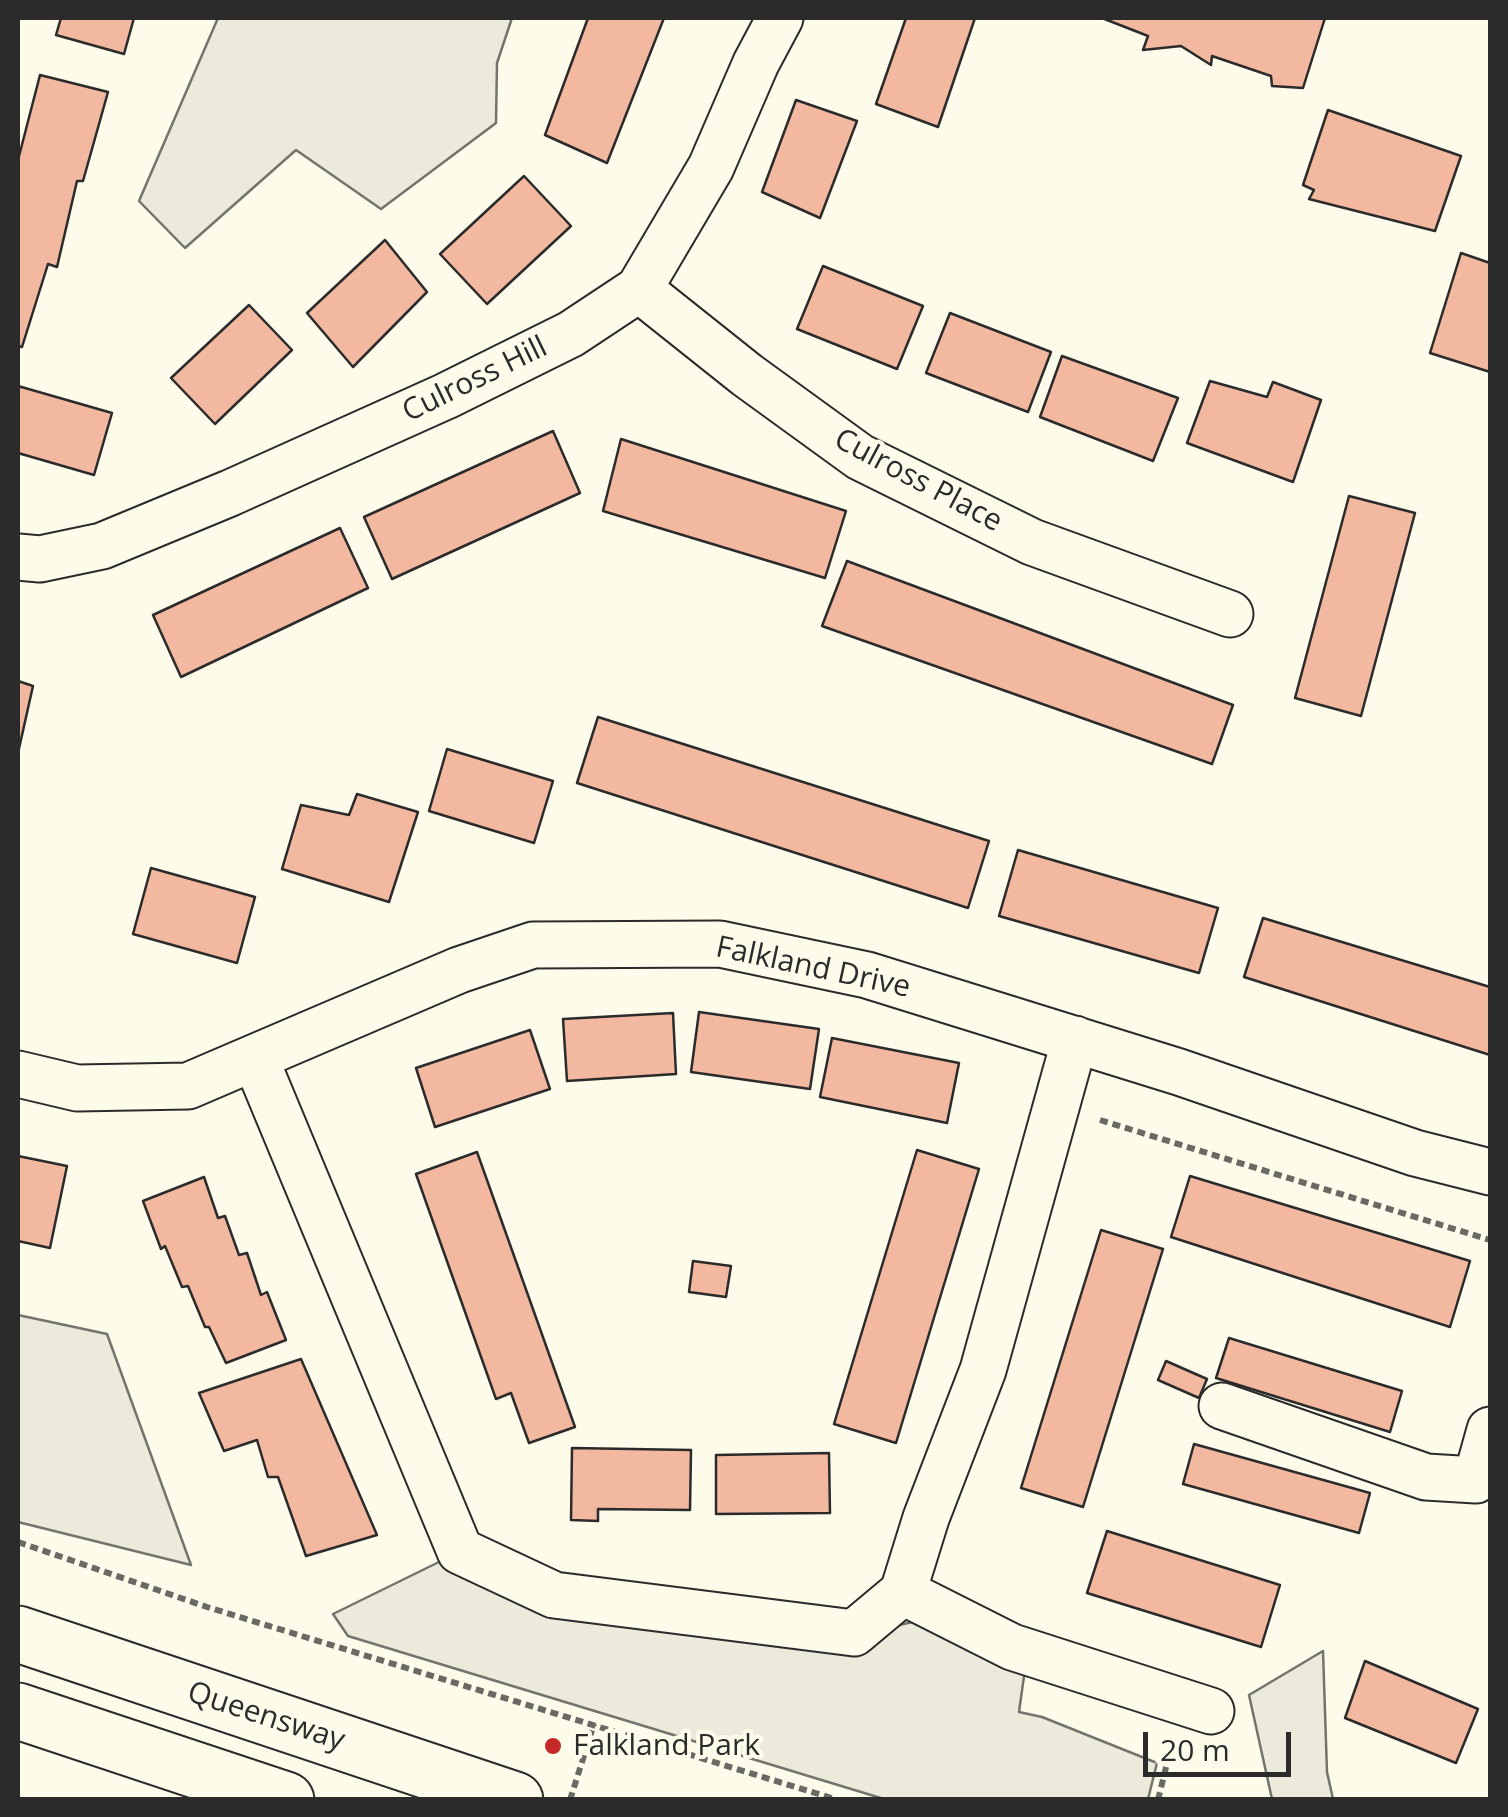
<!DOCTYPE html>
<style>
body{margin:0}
#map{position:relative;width:1508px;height:1817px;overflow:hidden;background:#fdfbea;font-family:"Open Sans",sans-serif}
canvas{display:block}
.frame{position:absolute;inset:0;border:20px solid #2b2b2b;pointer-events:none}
.scale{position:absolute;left:1143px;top:1732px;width:148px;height:45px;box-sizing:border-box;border:5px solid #2b2b2b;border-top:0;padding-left:12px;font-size:30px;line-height:35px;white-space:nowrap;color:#2b2b2b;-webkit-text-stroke:8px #fdfbea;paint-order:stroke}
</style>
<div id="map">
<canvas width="1508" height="1817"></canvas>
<div class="frame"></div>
<div class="scale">20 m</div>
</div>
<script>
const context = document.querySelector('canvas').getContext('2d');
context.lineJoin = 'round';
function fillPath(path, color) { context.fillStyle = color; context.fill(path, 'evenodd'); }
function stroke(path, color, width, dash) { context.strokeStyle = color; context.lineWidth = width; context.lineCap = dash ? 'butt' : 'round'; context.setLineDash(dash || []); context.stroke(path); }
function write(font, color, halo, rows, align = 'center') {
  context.font = font + ' "Open Sans",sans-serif'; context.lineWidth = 8; context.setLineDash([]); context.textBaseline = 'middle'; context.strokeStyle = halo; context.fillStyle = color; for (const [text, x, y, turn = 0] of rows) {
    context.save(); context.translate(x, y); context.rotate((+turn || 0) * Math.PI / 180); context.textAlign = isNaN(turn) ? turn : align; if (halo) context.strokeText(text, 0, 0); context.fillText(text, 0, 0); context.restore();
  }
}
const green = new Path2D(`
 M 218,18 L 512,18 L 497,63 L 496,123 L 381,209 L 296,150 L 185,248 L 139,201 Z
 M 18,1315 L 107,1334 L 191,1565 L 18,1522 Z
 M 441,1561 L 814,1645 L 921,1620 L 1025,1669 L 1019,1712 L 1042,1717 L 1157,1763 L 1148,1799 L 884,1799 L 348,1636 L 333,1614 Z
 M 1323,1651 L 1327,1772 L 1333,1799 L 1272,1799 L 1249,1695 Z`);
const building = new Path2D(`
 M 61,18 L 134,18 L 124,54 L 56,35 Z
 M 588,18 L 664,18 L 607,163 L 545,135 Z
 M 906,18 L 975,18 L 938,127 L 876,104 Z
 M 1102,18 L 1325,18 L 1303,88 L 1272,86 L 1271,76 L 1212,56 L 1211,65 L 1181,46 L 1143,50 L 1148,36 Z
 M 40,75 L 108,92 L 83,181 L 77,181 L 57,267 L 48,264 L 22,347 L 18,346 L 18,160 Z
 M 796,100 L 857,121 L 820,218 L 762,192 Z
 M 1328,110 L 1461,156 L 1435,231 L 1309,199 L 1314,190 L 1303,185 Z
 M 524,176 L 571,226 L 487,304 L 440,254 Z
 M 385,240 L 427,292 L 353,367 L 307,313 Z
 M 1461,253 L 1490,263 L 1490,372 L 1430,353 Z
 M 823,266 L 923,306 L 897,369 L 797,329 Z
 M 249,305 L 292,350 L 215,424 L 171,378 Z
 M 950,313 L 1051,352 L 1028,412 L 926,373 Z
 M 1062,356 L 1178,398 L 1153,461 L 1040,417 Z
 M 1210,381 L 1267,397 L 1273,382 L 1321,400 L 1293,482 L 1187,443 Z
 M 18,386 L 112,413 L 94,475 L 18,453 Z
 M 553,431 L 580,493 L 392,579 L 364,517 Z
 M 621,439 L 846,511 L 825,578 L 603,511 Z
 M 1349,496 L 1415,513 L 1361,716 L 1295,698 Z
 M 340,528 L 368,588 L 181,677 L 153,615 Z
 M 847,561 L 1233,705 L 1212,764 L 822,626 Z
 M 18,681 L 33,686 L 18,753 Z
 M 598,717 L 989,841 L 968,908 L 577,783 Z
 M 447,749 L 553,781 L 534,843 L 429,811 Z
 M 357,794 L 418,812 L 389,902 L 282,869 L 301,805 L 349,815 Z
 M 1018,850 L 1218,908 L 1199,973 L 999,916 Z
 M 151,868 L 255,897 L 237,963 L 133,934 Z
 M 1263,918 L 1490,987 L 1490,1055 L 1244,977 Z
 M 699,1012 L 819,1029 L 810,1089 L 691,1072 Z
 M 673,1013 L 676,1074 L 567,1081 L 563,1019 Z
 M 530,1030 L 550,1089 L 435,1127 L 416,1068 Z
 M 832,1038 L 959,1063 L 947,1123 L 820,1097 Z
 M 917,1150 L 979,1169 L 896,1443 L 834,1424 Z
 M 477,1152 L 575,1427 L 529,1443 L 511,1393 L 496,1399 L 416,1174 Z
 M 18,1156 L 67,1166 L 50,1248 L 18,1241 Z
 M 1190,1176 L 1470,1261 L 1450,1327 L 1171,1237 Z
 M 204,1177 L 218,1218 L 225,1216 L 239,1255 L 247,1253 L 261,1295 L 267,1292 L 286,1340 L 226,1363 L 209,1327 L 205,1327 L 188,1286 L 182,1287 L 165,1246 L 161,1249 L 143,1201 Z
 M 1101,1230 L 1163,1249 L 1083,1507 L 1021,1488 Z
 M 693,1261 L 731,1266 L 726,1297 L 689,1292 Z
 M 1229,1338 L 1402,1391 L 1390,1432 L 1216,1378 Z
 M 301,1359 L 377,1535 L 306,1556 L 278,1477 L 268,1477 L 257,1440 L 224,1451 L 199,1393 Z
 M 1166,1361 L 1207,1379 L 1199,1398 L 1158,1380 Z
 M 1194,1444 L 1370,1493 L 1359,1533 L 1183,1484 Z
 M 572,1448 L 691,1450 L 690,1510 L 598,1509 L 598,1521 L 571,1520 Z
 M 829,1453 L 830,1513 L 716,1514 L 716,1455 Z
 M 1107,1531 L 1280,1585 L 1261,1647 L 1087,1593 Z
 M 1365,1661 L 1478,1709 L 1456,1763 L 1345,1718 Z`);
const path = new Path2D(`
 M 1100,1120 L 1490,1240
 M 18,1542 L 207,1607 L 838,1800
 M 570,1800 L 594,1724
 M 1158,1800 L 1171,1747`);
const minor = new Path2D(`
 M 639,289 L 747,375 L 860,457 L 1032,542 L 1230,614
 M 18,557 L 40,559 L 102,546 L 230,493 L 446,396 L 571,334 L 639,289 L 711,167 L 756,63 L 780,18
 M 255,1058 L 460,1551 L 554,1595 L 854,1633 L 903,1592 L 926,1518 L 983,1370 L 1075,1039
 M 18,1074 L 77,1088 L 188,1086 L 459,970 L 533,945 L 720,944 L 867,975 L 1179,1072 L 1415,1153 L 1490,1172
 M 1222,1406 L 1426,1477 L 1476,1480 L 1490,1430
 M 903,1592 L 1012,1647 L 1211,1711`);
const trunk = new Path2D(`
 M 18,1634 L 515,1800
 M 18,1711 L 286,1800`);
const markers = [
 [553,1746,10,"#c62828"]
];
const streetNames = [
 ["Culross Hill",475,380,-26],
 ["Culross Place",918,481,28],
 ["Falkland Drive",813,968,12],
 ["Queensway",266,1717,18]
];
const poiNames = [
 ["Falkland Park",573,1746]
];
fillPath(green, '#ecebdb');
stroke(green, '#74746e', 2.5);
fillPath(building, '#f2b8a0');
stroke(building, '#2b2b2b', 2.5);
stroke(minor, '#2b2b2b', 49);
stroke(trunk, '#2b2b2b', 59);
stroke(path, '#6a6964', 6, [8, 5]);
stroke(minor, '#fdfbea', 45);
stroke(trunk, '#fdfbea', 55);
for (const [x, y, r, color] of markers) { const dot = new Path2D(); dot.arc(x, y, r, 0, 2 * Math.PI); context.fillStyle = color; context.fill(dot); stroke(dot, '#fdfbea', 4); }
write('30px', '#2b2b2b', '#fdfbea', streetNames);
write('30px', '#2b2b2b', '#fdfbea', poiNames, 'left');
</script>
